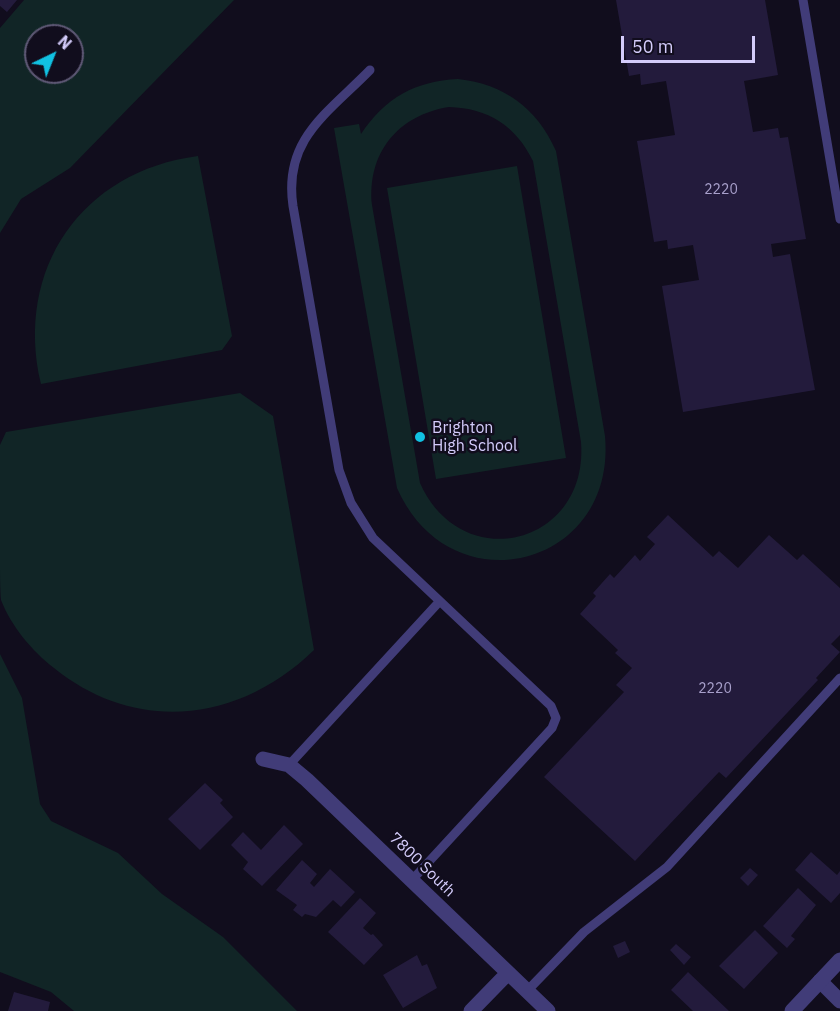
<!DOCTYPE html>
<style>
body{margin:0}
#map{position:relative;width:840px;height:1011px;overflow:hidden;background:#110d1d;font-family:"IBM Plex Sans",sans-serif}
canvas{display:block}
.north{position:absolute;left:24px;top:24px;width:60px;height:60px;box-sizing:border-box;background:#110d1d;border:2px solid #5f5976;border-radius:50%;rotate:43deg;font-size:16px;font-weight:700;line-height:24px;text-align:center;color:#d4ccfb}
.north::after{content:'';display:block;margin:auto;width:21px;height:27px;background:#11c1e2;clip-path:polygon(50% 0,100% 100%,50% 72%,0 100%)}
.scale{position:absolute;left:621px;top:36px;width:134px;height:27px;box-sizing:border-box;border:3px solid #d4ccfb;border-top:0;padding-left:8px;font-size:18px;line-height:21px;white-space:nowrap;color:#d4ccfb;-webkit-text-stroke:4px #110d1d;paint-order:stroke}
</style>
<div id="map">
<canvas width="840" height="1011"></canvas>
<div class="north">N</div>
<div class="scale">50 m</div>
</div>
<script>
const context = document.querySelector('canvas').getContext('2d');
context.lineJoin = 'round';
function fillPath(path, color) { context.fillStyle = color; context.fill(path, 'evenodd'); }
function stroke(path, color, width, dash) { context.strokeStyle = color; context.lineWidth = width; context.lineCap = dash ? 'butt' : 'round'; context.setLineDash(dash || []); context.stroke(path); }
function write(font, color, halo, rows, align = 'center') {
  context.font = font + ' "IBM Plex Sans",sans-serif'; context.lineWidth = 5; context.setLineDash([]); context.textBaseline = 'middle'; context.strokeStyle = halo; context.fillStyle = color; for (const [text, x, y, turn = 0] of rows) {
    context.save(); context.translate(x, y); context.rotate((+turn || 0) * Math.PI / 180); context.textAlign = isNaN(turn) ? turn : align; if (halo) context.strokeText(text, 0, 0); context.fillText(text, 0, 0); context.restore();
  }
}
const green = new Path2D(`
 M 24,0 L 234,0 L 70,168 L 21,199 L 0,233 L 0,28 ZM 36,36 L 72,36 L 72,72 L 36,72 Z
 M 458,79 C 504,84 537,108 556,151 L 605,436 C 617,568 450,609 397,488 L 334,128 L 359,124 L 361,134 C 385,98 415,81 458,79 ZM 449,107 C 488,108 516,126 533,161 L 581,442 C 589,545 462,577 420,483 L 372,205 C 367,153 398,115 449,107 Z
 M 198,156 L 232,336 L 222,350 L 41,384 C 14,269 82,171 198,156 Z
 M 517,166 L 566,458 L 436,479 L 387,188 Z
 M 240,393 L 273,416 L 314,650 C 240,722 137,735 54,668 C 32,651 11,626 1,600 C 0,589 0,571 0,559 C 0,521 0,483 0,445 L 6,432 Z
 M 0,654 L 22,698 L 40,804 L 51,821 L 118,853 L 162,894 L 223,937 L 297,1011 L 74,1011 L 51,992 L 0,972 Z`);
const building = new Path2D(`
 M 0,0 L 17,0 L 7,12 L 0,6 Z
 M 616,0 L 765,0 L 778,75 L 744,81 L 753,132 L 778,128 L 780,138 L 788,137 L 806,239 L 771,244 L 773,257 L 790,254 L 815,390 L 683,412 L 662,286 L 699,280 L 693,245 L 668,249 L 667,240 L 654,242 L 637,141 L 675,135 L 666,81 L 641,85 L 640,74 L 629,76 Z
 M 668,515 L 713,557 L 719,551 L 738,568 L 769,535 L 797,560 L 803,554 L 840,588 L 840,635 L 831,644 L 840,652 L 816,678 L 818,680 L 726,778 L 719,772 L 635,861 L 544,777 L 624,692 L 616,685 L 632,668 L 615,653 L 618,650 L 580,614 L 596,596 L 593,593 L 610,574 L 614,578 L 635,555 L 640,561 L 655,544 L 647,537 Z
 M 205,783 L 223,800 L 220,803 L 233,817 L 200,850 L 168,819 Z
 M 284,825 L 303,844 L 262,886 L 243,869 L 248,862 L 231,845 L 243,832 L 261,850 Z
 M 811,852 L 837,875 L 840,871 L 840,893 L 831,903 L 795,870 Z
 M 302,860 L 317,874 L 310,883 L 314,887 L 330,869 L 355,892 L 341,907 L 333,900 L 316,917 L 305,914 L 302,917 L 293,910 L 297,905 L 276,890 Z
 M 750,868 L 758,875 L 748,886 L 740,878 Z
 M 798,888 L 816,905 L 791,936 L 795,939 L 787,948 L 763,926 Z
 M 360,898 L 376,913 L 363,928 L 371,935 L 373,934 L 383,945 L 364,965 L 328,932 Z
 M 755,930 L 778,953 L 744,989 L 719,966 Z
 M 625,941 L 630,952 L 618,958 L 613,946 Z
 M 676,944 L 691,957 L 684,965 L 670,950 Z
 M 417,955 L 422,966 L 427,964 L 437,988 L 403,1008 L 383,975 Z
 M 688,972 L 729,1011 L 693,1011 L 671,990 Z
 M 14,992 L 50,1002 L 48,1011 L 8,1011 Z`);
const service = new Path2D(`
 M 803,0 L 840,219
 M 370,70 C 328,113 283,139 293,206 L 339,470 L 351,503 L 373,538 L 551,706 L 556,718 L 552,728 L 412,880
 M 289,765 L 439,602
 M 527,991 L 584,932 L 667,867 L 840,678`);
const minor = new Path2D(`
 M 263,759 L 289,765 L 307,780 L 548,1011
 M 820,981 L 840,1001
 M 471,1011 L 508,973`);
const tertiary = new Path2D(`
 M 792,1011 L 840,960`);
const markers = [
 [420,437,6,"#11c1e2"]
];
const numberNames = [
 ["2220",721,190],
 ["2220",715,689]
];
const poiNames = [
 ["Brighton",432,428],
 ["High School",432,446]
];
const streetNames = [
 ["7800 South",422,865,44]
];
fillPath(green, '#112526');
fillPath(building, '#231b3c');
stroke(service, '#413c78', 9);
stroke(minor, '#413c78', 15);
stroke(tertiary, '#413c78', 15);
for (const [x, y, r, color] of markers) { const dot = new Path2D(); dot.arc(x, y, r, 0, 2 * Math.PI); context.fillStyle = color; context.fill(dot); stroke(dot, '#110d1d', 2); }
write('14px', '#a8a0cb', null, numberNames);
write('16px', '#d4ccfb', '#110d1d', poiNames, 'left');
write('16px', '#d4ccfb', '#110d1d', streetNames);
</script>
